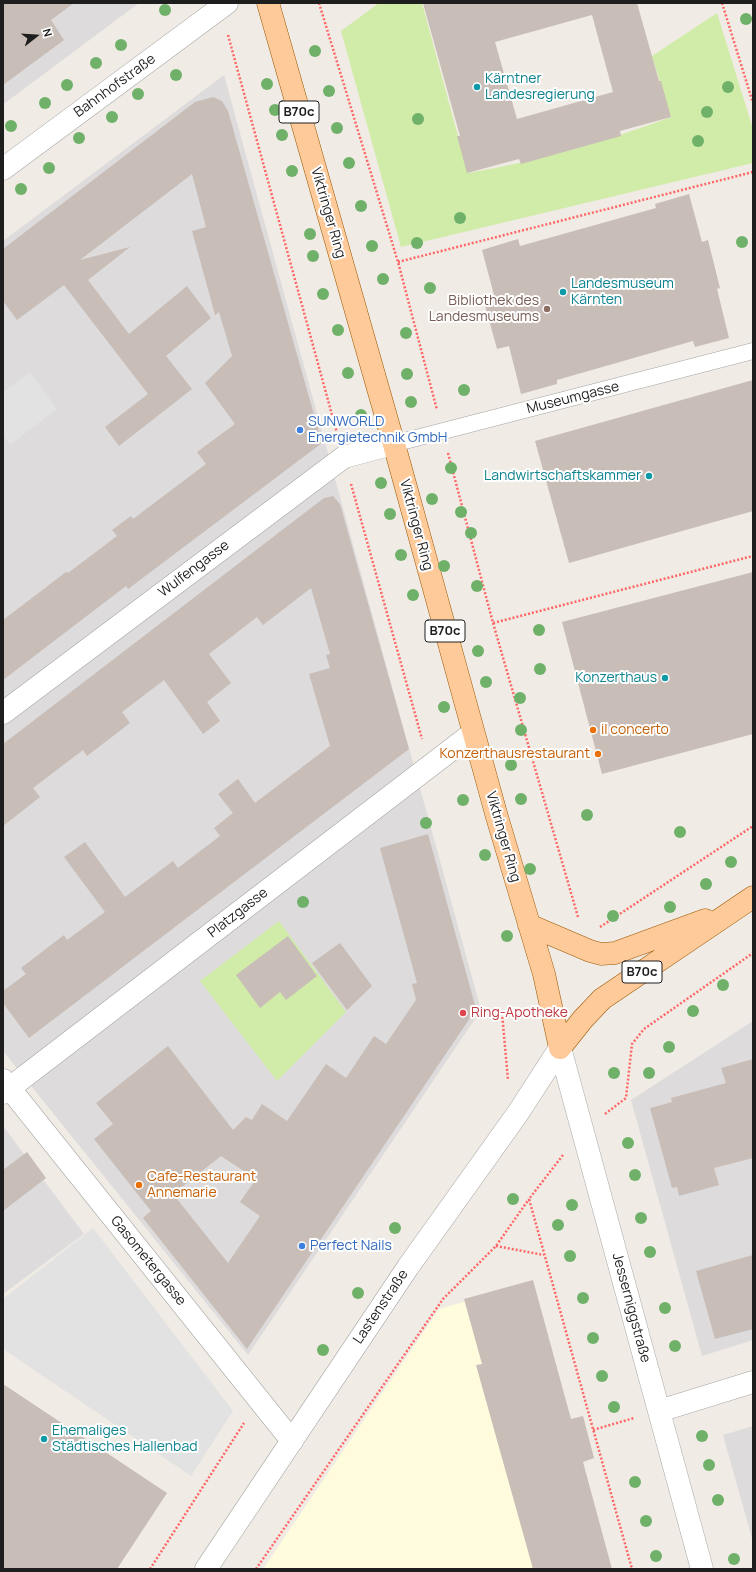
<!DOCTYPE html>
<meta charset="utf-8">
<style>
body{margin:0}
#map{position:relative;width:756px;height:1572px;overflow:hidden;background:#f0ebe4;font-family:Manrope,sans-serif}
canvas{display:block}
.frame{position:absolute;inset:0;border:4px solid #1e1e1e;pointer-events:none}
.north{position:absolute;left:16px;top:16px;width:40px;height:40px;-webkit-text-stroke:3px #fff;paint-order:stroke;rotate:73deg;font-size:11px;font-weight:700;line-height:16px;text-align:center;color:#1e1e1e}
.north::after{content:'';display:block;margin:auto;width:14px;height:18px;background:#1e1e1e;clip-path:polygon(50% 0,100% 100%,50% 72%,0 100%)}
</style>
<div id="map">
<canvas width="756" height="1572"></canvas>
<div class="frame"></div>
<div class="north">N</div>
</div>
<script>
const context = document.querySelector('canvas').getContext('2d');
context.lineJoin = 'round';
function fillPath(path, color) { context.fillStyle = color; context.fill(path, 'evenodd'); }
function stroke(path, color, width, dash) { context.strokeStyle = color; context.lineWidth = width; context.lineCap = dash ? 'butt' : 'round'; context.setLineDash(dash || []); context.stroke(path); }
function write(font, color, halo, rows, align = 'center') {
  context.font = font + ' Manrope,sans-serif'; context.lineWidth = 4; context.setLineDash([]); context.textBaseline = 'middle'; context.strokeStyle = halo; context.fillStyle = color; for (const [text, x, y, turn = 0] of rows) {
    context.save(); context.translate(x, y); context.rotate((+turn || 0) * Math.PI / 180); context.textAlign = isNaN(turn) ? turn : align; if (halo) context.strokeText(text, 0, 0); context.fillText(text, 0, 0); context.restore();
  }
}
const residential = new Path2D(`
 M 3,3 L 139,3 L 5,103 L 3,101 Z
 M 224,75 L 481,1010 L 248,1355 L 3,1051 L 3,241 Z
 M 753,1021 L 753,1340 L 702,1356 L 631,1100 Z
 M 3,1126 L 84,1234 L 3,1294 Z
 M 753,1426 L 753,1542 L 723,1435 Z`);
const education = new Path2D(`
 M 530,1283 L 608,1569 L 263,1569 L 439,1309 Z`);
const grass = new Path2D(`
 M 379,3 L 422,3 L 468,173 C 538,161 605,142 671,117 L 652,56 L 717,13 L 753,129 L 753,163 L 401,247 L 341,31 Z
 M 279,921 L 346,1012 L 277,1081 L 200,981 Z`);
const parking = new Path2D(`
 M 30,372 L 57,409 L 10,445 L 3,436 L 3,392 Z
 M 93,1228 L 233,1411 L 191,1476 L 3,1349 L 3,1299 Z`);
const building = new Path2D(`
 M 3,3 L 74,3 L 51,20 L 64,40 L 3,85 Z
 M 423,3 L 637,3 L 659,81 L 661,81 L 671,117 L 620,131 L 621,136 L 521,164 L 519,159 L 467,173 L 457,136 L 460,136 ZM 592,15 L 613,92 L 517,119 L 495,42 Z
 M 213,97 L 222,101 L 228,111 L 322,443 L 128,589 L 126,586 L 3,680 L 3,620 L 66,572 L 68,573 L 117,536 L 112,530 L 131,516 L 133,519 L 206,464 L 197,452 L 235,424 L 205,383 L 232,356 L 219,312 L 215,315 L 192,231 L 206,227 L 192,174 L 80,260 L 130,247 L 88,280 L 129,334 L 187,286 L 211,318 L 166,356 L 192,389 L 119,446 L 105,427 L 148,394 L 64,285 L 17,320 L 3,301 L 3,249 L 195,102 Z
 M 689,194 L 702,242 L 708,240 L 720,288 L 717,289 L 729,338 L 695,347 L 693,341 L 557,380 L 557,384 L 521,394 L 509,346 L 497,349 L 483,298 L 494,295 L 482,250 L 518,239 L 520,246 L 656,208 L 655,204 Z
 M 753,380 L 753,511 L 569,563 L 535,441 Z
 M 333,496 L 340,504 L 409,749 L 29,1038 L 3,1003 L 3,991 L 26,974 L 21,968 L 64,935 L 67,940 L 105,912 L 64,857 L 85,842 L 125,897 L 173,861 L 178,868 L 220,836 L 214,828 L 233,813 L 218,794 L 238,779 L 255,803 L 330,746 L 309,674 L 330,668 L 326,655 L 330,654 L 311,588 L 263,625 L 257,617 L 209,654 L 231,683 L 207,702 L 220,721 L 203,734 L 164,680 L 122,712 L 130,723 L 87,756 L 83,750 L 33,788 L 40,797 L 3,826 L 3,744 L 324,498 Z
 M 753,572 L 753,734 L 602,774 L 562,622 Z
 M 428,834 L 476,1009 L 247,1349 L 143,1218 L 151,1211 L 94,1139 L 113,1124 L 96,1103 L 168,1046 L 233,1130 L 246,1117 L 252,1120 L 262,1104 L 287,1121 L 326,1064 L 346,1078 L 374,1036 L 386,1044 L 416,1000 L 412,984 L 417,983 L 380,848 ZM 221,1156 L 256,1179 L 240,1202 L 260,1216 L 228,1263 L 173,1194 Z
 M 288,936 L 317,976 L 286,1000 L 280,992 L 260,1008 L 236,975 Z
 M 340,943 L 372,986 L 347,1010 L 312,963 Z
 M 753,1059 L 753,1158 L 714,1168 L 719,1185 L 679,1196 L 677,1187 L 672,1188 L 650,1108 L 672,1102 L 671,1098 L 726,1083 L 721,1068 Z
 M 27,1152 L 46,1178 L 3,1211 L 3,1170 Z
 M 753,1255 L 753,1329 L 715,1339 L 696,1271 Z
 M 533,1280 L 571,1419 L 583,1416 L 594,1458 L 583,1462 L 612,1569 L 533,1569 L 476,1365 L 482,1364 L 464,1299 Z
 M 3,1384 L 167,1493 L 117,1569 L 3,1569 Z`);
const path = new Path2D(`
 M 319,3 L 398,262 L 437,410
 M 722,3 L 753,103
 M 228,35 L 337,433
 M 398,262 L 753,172
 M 448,453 L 493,623 L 753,556
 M 351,484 L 422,739
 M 493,623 L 578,917
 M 600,927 L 753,826
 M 502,1013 L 508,1080
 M 605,1114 L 626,1098 L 632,1044 L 644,1029 L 753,953
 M 563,1155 L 529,1199 L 632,1569
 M 496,1246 L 544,1255
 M 593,1430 L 634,1418
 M 150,1569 L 244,1423
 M 256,1569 L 443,1299 L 496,1246 L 529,1199`);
const service = new Path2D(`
 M 393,444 L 753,351`);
const minor = new Path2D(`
 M 3,713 L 344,457 L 393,444
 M 560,1048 L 702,1569
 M 3,1080 L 292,1441
 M 3,1093 L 473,733
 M 659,1411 L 753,1382`);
const tertiary = new Path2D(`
 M 3,169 L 227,3
 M 206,1569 L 408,1267 L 518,1113 L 560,1048`);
const primary = new Path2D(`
 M 268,3 L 399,462 L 497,817 L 544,974 L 560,1048
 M 529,925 L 590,951 L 601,954 L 615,953 L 705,920
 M 560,1048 L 583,1019 L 602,999 L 753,897`);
const trees = [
 [165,10],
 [746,19],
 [121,45],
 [315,51],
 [96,63],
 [176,75],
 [267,84],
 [67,85],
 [728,87],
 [329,91],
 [138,94],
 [45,103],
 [275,110],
 [707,112],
 [112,117],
 [418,119],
 [11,126],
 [337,128],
 [282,135],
 [79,138],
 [698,141],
 [349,163],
 [49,168],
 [292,171],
 [21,189],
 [361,206],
 [460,218],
 [310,234],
 [742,242],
 [417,243],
 [372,246],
 [313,256],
 [383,279],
 [430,288],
 [323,294],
 [338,330],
 [406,333],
 [348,373],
 [407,374],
 [464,390],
 [411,402],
 [361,415],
 [451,468],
 [381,483],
 [432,499],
 [461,512],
 [390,514],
 [471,533],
 [401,555],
 [444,566],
 [477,586],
 [413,595],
 [539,630],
 [478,651],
 [540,669],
 [486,682],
 [520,698],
 [444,707],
 [521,730],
 [511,765],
 [521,799],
 [463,800],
 [587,815],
 [426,823],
 [680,832],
 [485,855],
 [731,862],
 [530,869],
 [706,884],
 [303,902],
 [670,907],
 [613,916],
 [507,936],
 [723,985],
 [693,1011],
 [669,1047],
 [614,1073],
 [649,1073],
 [628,1143],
 [635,1175],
 [513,1199],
 [572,1205],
 [641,1218],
 [558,1225],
 [395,1228],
 [650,1252],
 [570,1256],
 [358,1293],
 [583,1298],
 [665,1308],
 [593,1338],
 [675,1346],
 [323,1350],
 [602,1376],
 [614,1407],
 [702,1436],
 [709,1465],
 [635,1482],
 [718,1500],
 [646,1521],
 [656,1556],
 [734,1559]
];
const markers = [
 [477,87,4,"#0f9aa8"],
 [563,292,4,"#0f9aa8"],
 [547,309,4,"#8d6e63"],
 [300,430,4,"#3f7fe0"],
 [649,476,4,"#0f9aa8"],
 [665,678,4,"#0f9aa8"],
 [593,730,4,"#e8710a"],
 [598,754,4,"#e8710a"],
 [463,1013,4,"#e0444e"],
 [139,1185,4,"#e8710a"],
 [302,1246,4,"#3f7fe0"],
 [44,1439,4,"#0f9aa8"]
];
const shields = [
 [299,112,40],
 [445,631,40],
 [642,972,40]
];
const shieldNames = [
 ["B70c",299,112],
 ["B70c",445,631],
 ["B70c",642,972]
];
const cultureNames = [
 ["Kärntner",485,79],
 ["Landesregierung",485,95],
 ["Landesmuseum",571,284],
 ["Kärnten",571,300],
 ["Landwirtschaftskammer",641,476,"right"],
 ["Konzerthaus",657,678,"right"],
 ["Ehemaliges",52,1431],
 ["Städtisches Hallenbad",52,1447]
];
const streetNames = [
 ["Bahnhofstraße",115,86,-36],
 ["Viktringer Ring",328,213,74],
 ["Museumgasse",573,398,-14],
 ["Viktringer Ring",416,525,75],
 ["Wulfengasse",194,569,-37],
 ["Viktringer Ring",503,837,74],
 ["Platzgasse",238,913,-38],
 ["Gasometergasse",148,1261,51],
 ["Lastenstraße",381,1307,-56],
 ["Jesserniggstraße",631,1308,75]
];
const educationNames = [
 ["Bibliothek des",539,301],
 ["Landesmuseums",539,317]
];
const shopNames = [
 ["SUNWORLD",308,422],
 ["Energietechnik GmbH",308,438],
 ["Perfect Nails",310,1246]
];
const foodNames = [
 ["il concerto",601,730],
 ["Konzerthausrestaurant",590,754,"right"],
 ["Cafe-Restaurant",147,1177],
 ["Annemarie",147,1193]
];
const healthNames = [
 ["Ring-Apotheke",471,1013]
];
fillPath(residential, '#dddbdc');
fillPath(education, '#fffcde');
fillPath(grass, '#d0eca8');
fillPath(parking, '#e2e2e2');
fillPath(building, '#c8bdb7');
stroke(service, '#a5a5a5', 17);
stroke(minor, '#a5a5a5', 23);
stroke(tertiary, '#a5a5a5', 23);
stroke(primary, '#995800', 23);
stroke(path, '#ff6766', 2.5, [2, 2]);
stroke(service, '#fff', 16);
stroke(minor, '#fff', 22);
stroke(tertiary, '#fff', 22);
stroke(primary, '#ffca9a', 22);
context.fillStyle = '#70b16a';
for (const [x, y] of trees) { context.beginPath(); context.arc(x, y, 6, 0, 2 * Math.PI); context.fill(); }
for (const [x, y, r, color] of markers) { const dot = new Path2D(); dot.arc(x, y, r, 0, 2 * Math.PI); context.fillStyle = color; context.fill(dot); stroke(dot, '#fff', 1.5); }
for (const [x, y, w] of shields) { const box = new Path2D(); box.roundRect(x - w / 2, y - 11, w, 22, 3); context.fillStyle = '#fff'; context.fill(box); stroke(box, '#1e1e1e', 1); }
write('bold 13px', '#1e1e1e', null, shieldNames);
write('14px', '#0d838f', '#fff', cultureNames, 'left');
write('14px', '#1e1e1e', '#fff', streetNames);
write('14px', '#785e54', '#fff', educationNames, 'right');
write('14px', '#366cbe', '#fff', shopNames, 'left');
write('14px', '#c56008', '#fff', foodNames, 'left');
write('14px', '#be3a42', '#fff', healthNames, 'left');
</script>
